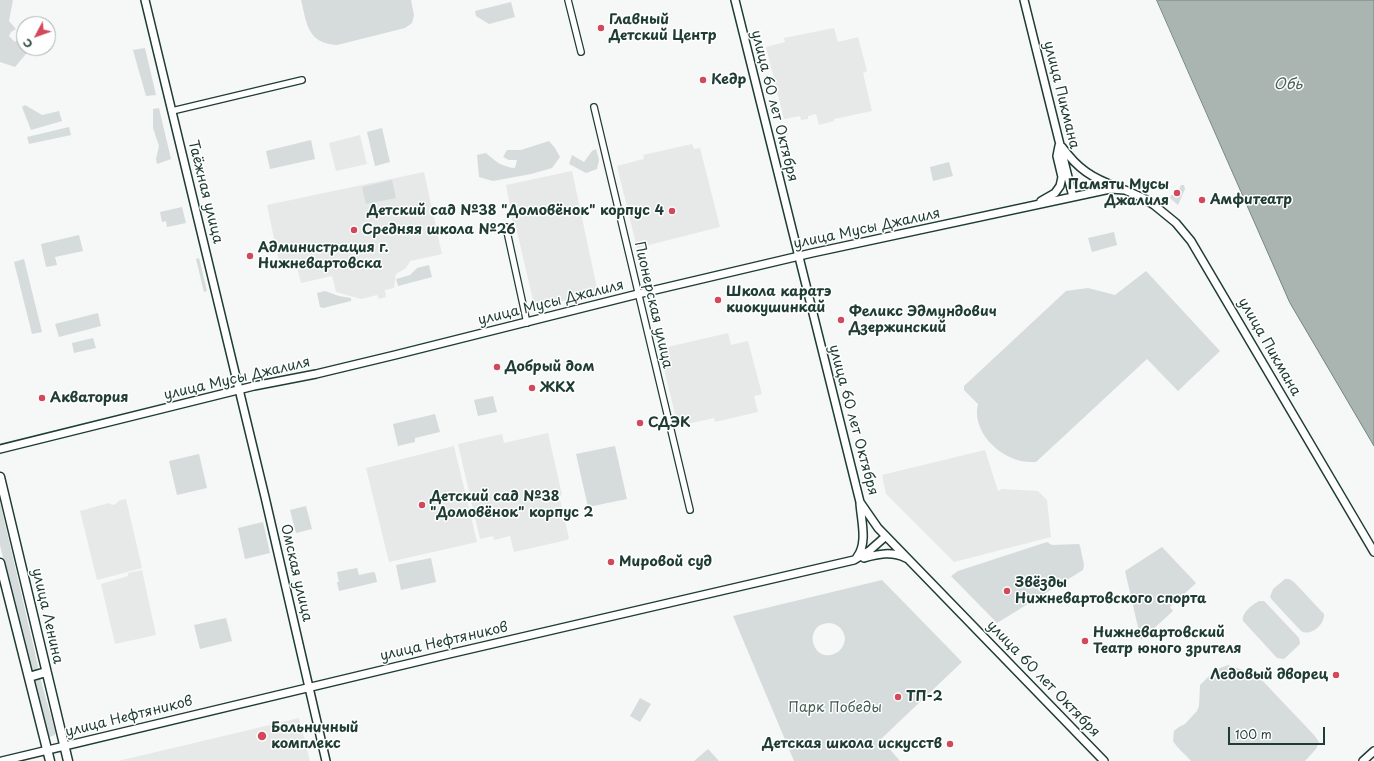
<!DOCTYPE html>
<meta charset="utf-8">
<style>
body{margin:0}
#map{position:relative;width:1374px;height:761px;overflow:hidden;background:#f6f7f7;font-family:"Playpen Sans",sans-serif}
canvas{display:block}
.north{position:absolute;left:16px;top:16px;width:40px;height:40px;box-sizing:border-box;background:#fff;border:1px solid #a5b1ae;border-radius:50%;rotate:229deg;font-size:11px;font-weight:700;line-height:16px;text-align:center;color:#1f3d34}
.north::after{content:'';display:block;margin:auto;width:14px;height:18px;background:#d1495b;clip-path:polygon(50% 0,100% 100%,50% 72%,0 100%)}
.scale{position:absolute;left:1228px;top:727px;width:97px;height:18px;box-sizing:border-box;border:2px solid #1f3d34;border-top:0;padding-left:5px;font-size:12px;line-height:14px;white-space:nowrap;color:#1f3d34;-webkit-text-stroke:3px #fff;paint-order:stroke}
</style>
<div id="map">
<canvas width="1374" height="761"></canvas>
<div class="north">С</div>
<div class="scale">100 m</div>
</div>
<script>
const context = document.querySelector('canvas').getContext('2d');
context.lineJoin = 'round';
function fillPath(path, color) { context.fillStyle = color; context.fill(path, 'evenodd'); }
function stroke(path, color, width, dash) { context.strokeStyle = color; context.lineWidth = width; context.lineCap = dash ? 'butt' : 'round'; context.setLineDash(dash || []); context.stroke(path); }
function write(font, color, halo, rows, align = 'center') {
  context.font = font + ' "Playpen Sans",sans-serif'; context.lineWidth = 3; context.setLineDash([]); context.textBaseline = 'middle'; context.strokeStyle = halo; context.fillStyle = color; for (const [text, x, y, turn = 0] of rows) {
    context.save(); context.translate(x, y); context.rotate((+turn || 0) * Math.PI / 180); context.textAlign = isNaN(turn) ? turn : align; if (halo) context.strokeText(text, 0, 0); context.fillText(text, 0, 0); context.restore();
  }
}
const built = new Path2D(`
 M 834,28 L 838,42 L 858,37 L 867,71 L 863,73 L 872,111 L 834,119 L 834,121 L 819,125 L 816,114 L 808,116 L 808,119 L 801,120 L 800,116 L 784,119 L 766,47 L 785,42 L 784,38 Z
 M 360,135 L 367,164 L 336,171 L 329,143 Z
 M 692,144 L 694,149 L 700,148 L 720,227 L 637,248 L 617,166 L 644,159 L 643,155 Z
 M 572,171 L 598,293 L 536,307 L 534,309 L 530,303 L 533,300 L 515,223 L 513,223 L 506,185 Z
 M 424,172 L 442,254 L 410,261 L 406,268 L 396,274 L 394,288 L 385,290 L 386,297 L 379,299 L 377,295 L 361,299 L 336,292 L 332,276 L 301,283 L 295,259 L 279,262 L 267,205 Z
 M 728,333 L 731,345 L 748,341 L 762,394 L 754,396 L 758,412 L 715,422 L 714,418 L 678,426 L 659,349 Z
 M 548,433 L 562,495 L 559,496 L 569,538 L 567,540 L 514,552 L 510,536 L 494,540 L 493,536 L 480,539 L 458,444 L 502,434 L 504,443 Z
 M 454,446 L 477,542 L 389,562 L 366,468 Z
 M 985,450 L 998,491 L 1002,489 L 1038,491 L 1047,500 L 1051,537 L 954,562 L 886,494 L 882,475 Z
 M 126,499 L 142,568 L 97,580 L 80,511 L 109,503 L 112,505 L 116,504 L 118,501 Z
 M 142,570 L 156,635 L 115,644 L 101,584 L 128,576 L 128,573 Z
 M 299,718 L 310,761 L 118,761 L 207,740 Z`);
const green = new Path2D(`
 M 0,0 L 13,0 L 9,21 L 16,29 L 11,32 L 9,36 L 15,42 L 24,34 L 24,48 L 31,48 L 15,67 L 0,62 Z
 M 301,0 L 411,0 L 414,15 L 412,23 L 405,28 L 337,45 C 307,43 307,24 301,0 Z
 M 511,2 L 515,17 L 489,24 L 476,16 L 475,11 Z
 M 145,48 L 156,95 L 146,96 L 133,50 Z
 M 25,105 L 42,115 L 59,111 L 62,121 L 31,130 L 22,107 Z
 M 159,108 L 171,159 L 157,164 L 156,159 L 159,146 L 153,128 L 153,109 Z
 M 69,127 L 71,135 L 29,144 L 27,137 Z
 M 382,128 L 390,162 L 375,166 L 367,132 Z
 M 311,140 L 315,159 L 270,169 L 266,151 Z
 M 549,141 L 555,148 L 560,157 L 552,168 L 531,174 L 493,181 L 479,177 L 477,155 L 486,153 C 495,161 502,167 515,168 L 517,160 L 509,160 L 503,157 L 507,150 L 521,150 Z
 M 596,149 L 599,160 L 597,169 L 586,173 L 569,164 L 572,155 L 584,162 L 592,151 Z
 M 949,162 L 953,176 L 933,181 L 930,167 Z
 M 392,180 L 396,198 L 366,204 L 362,187 Z
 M 1181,185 L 1184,185 L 1185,189 L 1178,205 L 1170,198 L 1171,195 L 1177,194 Z
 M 182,207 L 186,223 L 167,227 L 166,221 L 162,222 L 160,212 Z
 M 1114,232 L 1117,245 L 1092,252 L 1088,238 Z
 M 79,235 L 83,251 L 55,257 L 57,265 L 46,267 L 41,244 Z
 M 199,258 L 207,291 L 204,292 L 196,259 Z
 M 24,259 L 42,332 L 32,334 L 14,262 Z
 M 429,265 L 432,277 L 398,286 L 396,279 L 410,275 L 417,268 Z
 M 1146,271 L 1220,351 L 1178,391 L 1147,359 L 1036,462 C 1028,462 1020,462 1012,458 C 992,450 972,427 978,404 L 964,390 L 964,386 L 1066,291 L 1088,288 L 1115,295 Z
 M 325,291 L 339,296 L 351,298 L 351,301 L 323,308 L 320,307 L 317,293 Z
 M 98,313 L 101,326 L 59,337 L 55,324 Z
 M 93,338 L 96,348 L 74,353 L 72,343 Z
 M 493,396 L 497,412 L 478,416 L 474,400 Z
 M 435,414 L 440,432 L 415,438 L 415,442 L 398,446 L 393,424 Z
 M 615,446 L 627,499 L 588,507 L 576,454 Z
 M 199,454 L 207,488 L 177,495 L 169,461 Z
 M 0,502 L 38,666 L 37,671 L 32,671 L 30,667 L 0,545 Z
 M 306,506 L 312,529 L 296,533 L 290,510 Z
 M 263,522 L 270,553 L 245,559 L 238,528 Z
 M 1047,542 L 1052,545 L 1079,544 L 1080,546 L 1084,565 L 1083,570 L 997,623 L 951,576 L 958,571 Z
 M 1162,547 L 1196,583 L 1170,607 L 1173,611 L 1141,640 L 1125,571 Z
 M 431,558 L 436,582 L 401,590 L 396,565 Z
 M 357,568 L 359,575 L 373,572 L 375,573 L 377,582 L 339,591 L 337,582 L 339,582 L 337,572 Z
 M 1285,579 L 1289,579 L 1294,582 L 1324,614 C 1325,624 1311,637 1301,631 L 1273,601 L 1270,597 L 1273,589 Z
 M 882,580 L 962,662 L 881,739 L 900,761 L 794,761 L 733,616 ZM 829,623 C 839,624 844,630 845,639 C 844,646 841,651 834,654 C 812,663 802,624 829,623 Z
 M 1259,601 L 1264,601 L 1267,604 L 1299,638 L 1300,643 L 1299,645 L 1284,659 L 1277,658 L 1243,621 C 1241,613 1253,604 1259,601 Z
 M 226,618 L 232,641 L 200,649 L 194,625 Z
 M 1228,665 C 1239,669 1249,671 1258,676 L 1314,735 L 1319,742 L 1316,749 L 1305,761 L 1191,761 C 1185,754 1178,749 1173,741 L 1174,731 L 1179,727 L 1185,724 L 1197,711 L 1199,706 L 1200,685 L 1215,670 Z
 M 37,678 L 40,679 L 41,681 L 55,731 L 55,735 L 49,737 L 47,735 L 34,681 Z
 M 640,698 L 651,704 L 640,722 L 630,716 Z
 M 708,749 L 719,761 L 694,761 Z`);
const water = new Path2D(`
 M 1157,0 L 1374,0 L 1374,446 L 1290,303 Z`);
const minor = new Path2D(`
 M 568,0 L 581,52
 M 594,107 L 690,510
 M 172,111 L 302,80
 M 506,227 L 527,323`);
const tertiary = new Path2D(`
 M 1024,0 L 1073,197
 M 1062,147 C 1078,169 1092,178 1117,187
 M 1041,201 L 1055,193 L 1060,186 L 1062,177 L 1057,156 L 1059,146
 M 0,449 L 254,386 L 316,374 L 395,355 L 638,294 L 812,253 L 1110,189 L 1125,190 L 1143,198 L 1154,205 L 1176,223 L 1191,241 L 1374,552
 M 1363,761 L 1374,751`);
const secondary = new Path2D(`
 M 145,0 L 265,497 L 326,761
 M 735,0 L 860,502 L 878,528 L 1104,761
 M 857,557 C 868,543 861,520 860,503
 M 864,558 C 878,554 892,551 906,558
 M 2,761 L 449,654 L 854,560 L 869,551 L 886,536`);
const primary = new Path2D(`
 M 0,477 L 68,761
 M 0,563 L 50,761
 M 29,677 L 46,672`);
const markers = [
 [601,28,4,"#d1495b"],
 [703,80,4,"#d1495b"],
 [1177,193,4,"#d1495b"],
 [1202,200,4,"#d1495b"],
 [672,211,4,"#d1495b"],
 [354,230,4,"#d1495b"],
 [250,256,4,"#d1495b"],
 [718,300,4,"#d1495b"],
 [841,320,4,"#d1495b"],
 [497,367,4,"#d1495b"],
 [532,388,4,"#d1495b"],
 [42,398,4,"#d1495b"],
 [640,423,4,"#d1495b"],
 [422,505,4,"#d1495b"],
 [611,562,4,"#d1495b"],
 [1007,591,4,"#d1495b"],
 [1085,641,4,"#d1495b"],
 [1336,675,4,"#d1495b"],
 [898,697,4,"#d1495b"],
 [262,736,5,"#d1495b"],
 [950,744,4,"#d1495b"]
];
const poiNames = [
 ["Главный",609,20],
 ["Детский Центр",609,36],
 ["Кедр",711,80],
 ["Памяти Мусы",1169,185,"right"],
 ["Джалиля",1169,201,"right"],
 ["Амфитеатр",1210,200],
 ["Детский сад №38 \"Домовёнок\" корпус 4",664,211,"right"],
 ["Средняя школа №26",362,230],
 ["Администрация г.",258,248],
 ["Нижневартовска",258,264],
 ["Школа каратэ",726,292],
 ["киокушинкай",726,308],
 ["Феликс Эдмундович",849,312],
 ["Дзержинский",849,328],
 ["Добрый дом",505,367],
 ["ЖКХ",540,388],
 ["Акватория",50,398],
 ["СДЭК",648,423],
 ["Детский сад №38",430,497],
 ["\"Домовёнок\" корпус 2",430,513],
 ["Мировой суд",619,562],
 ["Звёзды",1015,583],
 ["Нижневартовского спорта",1015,599],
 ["Нижневартовский",1093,633],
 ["Театр юного зрителя",1093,649],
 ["Ледовый дворец",1328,675,"right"],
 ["ТП-2",906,697],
 ["Больничный",271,728],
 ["комплекс",271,744],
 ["Детская школа искусств",942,744,"right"]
];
const streetNames = [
 ["улица Пикмана",1061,95,76],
 ["улица 60 лет Октября",774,106,76],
 ["Таёжная улица",205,192,76],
 ["улица Мусы Джалиля",867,229,-12],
 ["улица Мусы Джалиля",551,303,-14],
 ["Пионерская улица",653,305,77],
 ["улица Пикмана",1269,347,60],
 ["улица Мусы Джалиля",237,379,-13],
 ["улица 60 лет Октября",853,420,75],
 ["Омская улица",296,573,77],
 ["улица Ленина",47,616,77],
 ["улица Нефтяников",444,642,-13],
 ["улица 60 лет Октября",1043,679,46],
 ["улица Нефтяников",129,717,-14]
];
const parkNames = [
 ["Парк Победы",835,708]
];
const waterNames = [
 ["Обь",1288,85]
];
fillPath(built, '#e6e9e8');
fillPath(green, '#d6dcdb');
fillPath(water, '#aab5b1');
stroke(water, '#72857f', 1);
stroke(minor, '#1f3d34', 8);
stroke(tertiary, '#1f3d34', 10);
stroke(secondary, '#1f3d34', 10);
stroke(primary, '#1f3d34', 11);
stroke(minor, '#fff', 5.5);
stroke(tertiary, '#fff', 7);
stroke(secondary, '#fff', 7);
stroke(primary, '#fff', 8);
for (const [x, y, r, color] of markers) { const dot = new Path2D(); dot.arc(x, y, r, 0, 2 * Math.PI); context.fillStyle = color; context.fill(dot); stroke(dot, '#fff', 1.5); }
write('bold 14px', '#1f3d34', '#fff', poiNames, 'left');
write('14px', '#1f3d34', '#fff', streetNames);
write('14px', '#445d55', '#fff', parkNames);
write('italic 15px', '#49615a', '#fff', waterNames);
</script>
